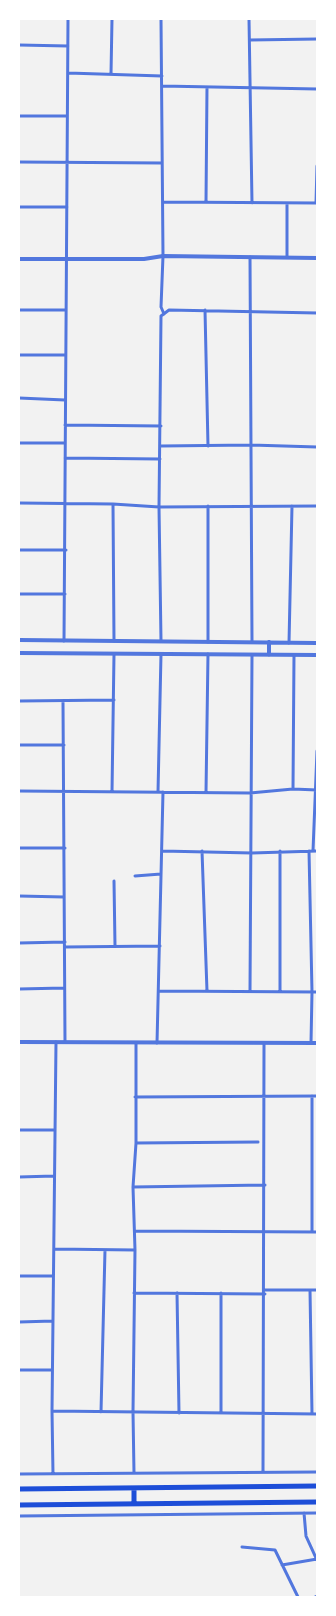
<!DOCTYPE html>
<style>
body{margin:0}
#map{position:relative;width:336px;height:1616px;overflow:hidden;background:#f2f2f2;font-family:Figtree,sans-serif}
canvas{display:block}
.frame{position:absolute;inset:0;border:20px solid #fff;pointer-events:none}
</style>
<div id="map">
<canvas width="336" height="1616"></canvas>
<div class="frame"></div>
</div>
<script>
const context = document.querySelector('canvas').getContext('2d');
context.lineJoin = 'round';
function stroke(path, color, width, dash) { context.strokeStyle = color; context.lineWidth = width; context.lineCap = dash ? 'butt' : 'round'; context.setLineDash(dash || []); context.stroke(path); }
const minor = new Path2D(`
 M 161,19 L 163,256 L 161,307 L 164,314
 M 249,19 L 252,203
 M 250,40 L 317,39
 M 19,45 L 68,46
 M 68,73 L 162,76
 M 111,74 L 112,19
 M 162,86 L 317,89
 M 19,116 L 67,116
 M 19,162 L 162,163
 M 163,202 L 317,203
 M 206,202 L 207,87
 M 316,203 L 317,166
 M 19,207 L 67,207
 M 250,257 L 252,642
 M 287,257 L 287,203
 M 19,310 L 66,310
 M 205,310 L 208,446
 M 19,355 L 65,355
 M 19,398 L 65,400
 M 65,425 L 161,426
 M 19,443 L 65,443
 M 161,446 L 251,445 L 317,447
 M 65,458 L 160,459
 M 19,503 L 113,504 L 159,507 L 317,506
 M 113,504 L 114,641
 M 19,550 L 66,550
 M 19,594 L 65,594
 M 64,641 L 68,19
 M 161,641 L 159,507 L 161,316 L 169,310 L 317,313
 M 208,642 L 208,506
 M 289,643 L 292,506
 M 19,701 L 114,700
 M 63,702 L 65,1042
 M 19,745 L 64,745
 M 293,789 L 294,655
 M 19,791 L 250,793 L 293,789 L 317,790
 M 112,792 L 114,654
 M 158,792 L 161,654
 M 206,792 L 208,654
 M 19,848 L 65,848
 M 162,851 L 252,853 L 317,851
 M 202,851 L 207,991
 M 280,851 L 280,991
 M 309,851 L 312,992 L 311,1043
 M 313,851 L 317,751
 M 135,876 L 161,874
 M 114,881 L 115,946
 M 19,896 L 64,897
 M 19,943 L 65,942
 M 65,947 L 160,946
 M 19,989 L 64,988
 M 159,991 L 317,992
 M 250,991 L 252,655
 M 157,1043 L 163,792
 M 135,1097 L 317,1096
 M 19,1130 L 55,1130
 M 136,1143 L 258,1142
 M 19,1177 L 54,1176
 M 133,1187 L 265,1185
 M 135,1231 L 317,1232
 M 312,1232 L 312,1096
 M 54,1249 L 135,1250
 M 19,1276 L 53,1276
 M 265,1290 L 317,1290
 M 310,1290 L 312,1414
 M 134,1293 L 265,1294
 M 177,1293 L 179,1413
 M 19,1322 L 53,1321
 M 19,1370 L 52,1370
 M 52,1411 L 317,1414
 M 101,1412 L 105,1250
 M 221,1413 L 221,1293
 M 263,1472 L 264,1044
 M 134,1473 L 133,1412 L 135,1250 L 133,1187 L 136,1143 L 136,1043
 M 19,1474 L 317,1472
 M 53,1474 L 52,1411 L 56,1042
 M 304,1513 L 306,1536 L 317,1560
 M 19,1516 L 317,1513
 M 242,1547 L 275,1550 L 298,1597
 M 282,1565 L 317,1559
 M 315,1597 L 317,1596`);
const tertiary = new Path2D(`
 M 19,259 L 144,259 L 163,256 L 317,258
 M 19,640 L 317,643
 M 19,653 L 317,655
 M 269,655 L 269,642
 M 19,1042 L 317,1043`);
const trunk = new Path2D(`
 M 19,1489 L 317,1486
 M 134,1503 L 134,1488
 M 19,1505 L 317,1502`);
stroke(minor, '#5277de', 3);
stroke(tertiary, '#5277de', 4);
stroke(trunk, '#1d4ed8', 5);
</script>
